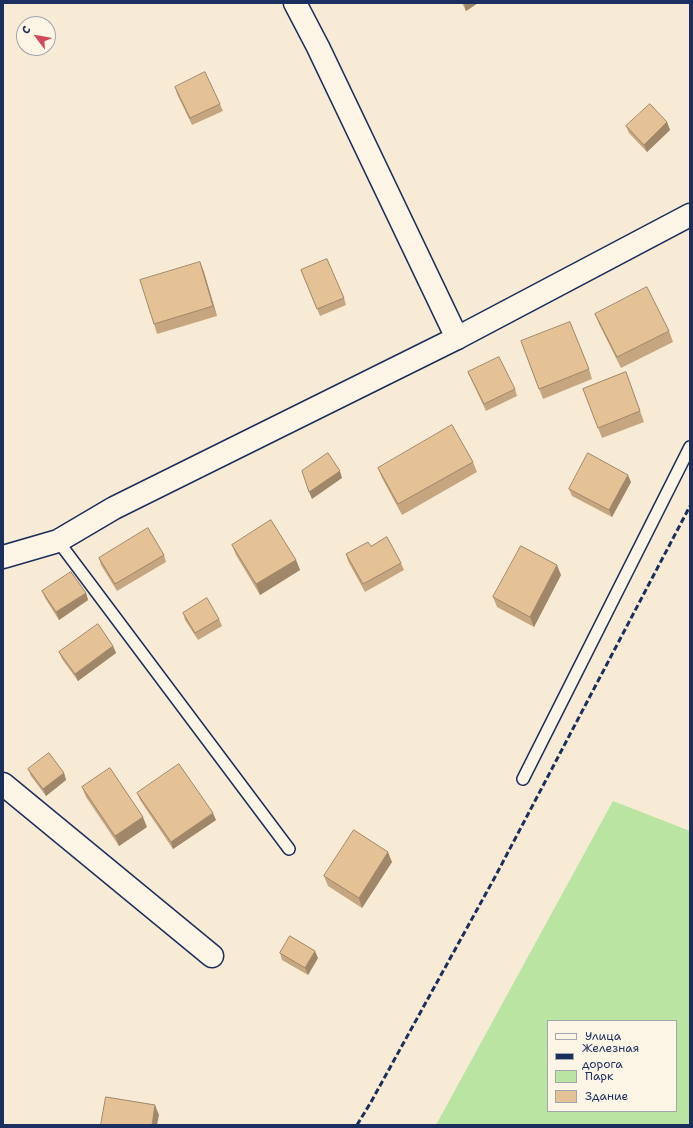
<!DOCTYPE html>
<meta charset="utf-8">
<style>
body{margin:0}
#map{position:relative;width:693px;height:1128px;overflow:hidden;background:#f7ebd5;font-family:"Shantell Sans",sans-serif}
canvas{display:block}
.frame{position:absolute;inset:0;border:4px solid #1b2f5e;pointer-events:none}
.legend{position:absolute;left:547px;top:1020px;width:130px;height:92px;box-sizing:border-box;background:#fcf5e5;border:1px solid #a2a6af;margin:0;padding:5px 7px;list-style:none;font-size:12px;color:#1b2f5e}
.legend li{display:flex;align-items:center;gap:8px;height:20px}
.legend b{width:20px;border:1px solid #a2a6af}
.north{position:absolute;left:16px;top:16px;width:40px;height:40px;box-sizing:border-box;background:#fcf5e5;border:1px solid #a2a6af;border-radius:50%;rotate:302deg;font-size:11px;font-weight:700;line-height:16px;text-align:center;color:#1b2f5e}
.north::after{content:'';display:block;margin:auto;width:14px;height:18px;background:#d1495b;clip-path:polygon(50% 0,100% 100%,50% 72%,0 100%)}
</style>
<div id="map">
<canvas width="693" height="1128"></canvas>
<div class="frame"></div>
<ul class="legend">
<li><b style="height:5px;background:#fcf5e5"></b>Улица</li>
<li><b style="height:5px;background:#1b2f5e"></b>Железная дорога</li>
<li><b style="height:11px;background:#b9e4a1"></b>Парк</li>
<li><b style="height:11px;background:#e5c196"></b>Здание</li>
</ul>
<div class="north">С</div>
</div>
<script>
const context = document.querySelector('canvas').getContext('2d');
context.lineJoin = 'round';
function fillPath(path, color) { context.fillStyle = color; context.fill(path, 'evenodd'); }
function stroke(path, color, width, dash) { context.strokeStyle = color; context.lineWidth = width; context.lineCap = dash ? 'butt' : 'round'; context.setLineDash(dash || []); context.stroke(path); }
const green = new Path2D(`
 M 613,801 L 690,831 L 690,1125 L 436,1125 ZM 548,1021 L 676,1021 L 676,1111 L 548,1111 Z`);
const lane = new Path2D(`
 M 58,541 L 289,849
 M 523,779 L 690,447`);
const street = new Path2D(`
 M 295,3 L 318,47 L 457,338
 M 3,784 L 212,956`);
const secondary = new Path2D(`
 M 3,557 L 58,541 L 114,508 L 457,338 L 690,215`);
const rail = new Path2D(`
 M 357,1125 L 371,1102 L 495,877 L 690,506`);
const wall = new Path2D(`
 M 462,3 L 478,3 L 466,11 Z
 M 175,87 L 220,104 L 223,111 L 192,125 L 177,94 Z
 M 667,122 L 670,130 L 647,152 L 629,133 L 626,126 Z
 M 200,262 L 217,316 L 157,334 L 154,324 Z
 M 301,270 L 344,298 L 346,305 L 320,316 Z
 M 595,314 L 669,331 L 673,342 L 621,368 L 599,324 Z
 M 525,352 L 589,369 L 592,379 L 543,399 Z
 M 468,372 L 515,389 L 517,396 L 486,411 L 471,379 Z
 M 626,372 L 644,422 L 602,438 L 583,389 Z
 M 473,462 L 477,472 L 402,515 L 382,478 L 378,468 Z
 M 631,482 L 612,517 L 572,496 L 569,489 Z
 M 232,545 L 296,560 L 300,570 L 260,595 L 236,555 Z
 M 371,546 L 401,563 L 404,570 L 365,592 L 348,561 L 346,554 Z
 M 164,555 L 166,562 L 117,591 L 101,565 L 99,558 Z
 M 561,575 L 534,627 L 497,607 L 493,597 Z
 M 42,591 L 86,593 L 88,600 L 59,620 L 45,598 Z
 M 183,613 L 219,619 L 222,626 L 198,640 L 185,620 Z
 M 113,646 L 116,653 L 78,681 L 62,659 L 59,652 Z
 M 28,769 L 64,773 L 66,780 L 46,796 L 31,776 Z
 M 82,787 L 147,827 L 119,846 L 86,797 Z
 M 137,793 L 216,820 L 173,849 L 140,800 Z
 M 392,862 L 362,908 L 328,886 L 324,876 Z
 M 280,953 L 318,958 L 308,975 L 282,960 Z`);
const shadedWall = new Path2D(`
 M 464,3 L 478,3 L 466,11 Z
 M 667,122 L 670,130 L 647,152 L 644,145 Z
 M 200,262 L 204,272 L 217,316 L 213,306 Z
 M 340,471 L 342,478 L 312,499 L 309,492 Z
 M 628,475 L 631,482 L 612,517 L 609,510 Z
 M 296,560 L 300,570 L 260,595 L 256,584 Z
 M 557,565 L 561,575 L 534,627 L 530,617 Z
 M 86,593 L 88,600 L 59,620 L 56,612 Z
 M 113,646 L 116,653 L 78,681 L 75,674 Z
 M 64,773 L 66,780 L 46,796 L 43,789 Z
 M 213,813 L 216,820 L 173,849 L 171,842 Z
 M 143,817 L 147,827 L 119,846 L 115,836 Z
 M 388,852 L 392,862 L 362,908 L 359,898 Z
 M 315,951 L 318,958 L 308,975 L 305,968 Z
 M 155,1105 L 159,1115 L 157,1125 L 152,1125 Z`);
const building = new Path2D(`
 M 205,72 L 220,104 L 190,118 L 175,87 Z
 M 650,104 L 667,122 L 644,145 L 626,126 Z
 M 327,259 L 344,298 L 317,309 L 301,270 Z
 M 200,262 L 213,306 L 154,324 L 140,280 Z
 M 647,287 L 669,331 L 617,357 L 595,314 Z
 M 570,322 L 589,369 L 539,389 L 521,341 Z
 M 499,357 L 515,389 L 484,404 L 468,372 Z
 M 626,372 L 640,411 L 598,428 L 583,389 Z
 M 452,425 L 473,462 L 398,504 L 378,468 Z
 M 328,453 L 340,471 L 309,492 L 302,471 Z
 M 588,453 L 628,475 L 609,510 L 569,489 Z
 M 271,520 L 296,560 L 256,584 L 232,545 Z
 M 148,528 L 164,555 L 115,584 L 99,558 Z
 M 387,537 L 401,563 L 363,584 L 346,554 L 368,542 L 371,546 Z
 M 521,546 L 557,565 L 530,617 L 493,597 Z
 M 71,572 L 86,593 L 56,612 L 42,591 Z
 M 207,598 L 219,619 L 195,633 L 183,613 Z
 M 98,624 L 113,646 L 75,674 L 59,652 Z
 M 49,753 L 64,773 L 43,789 L 28,769 Z
 M 179,764 L 213,813 L 171,842 L 137,793 Z
 M 110,768 L 143,817 L 115,836 L 82,787 Z
 M 354,830 L 388,852 L 359,898 L 324,876 Z
 M 290,936 L 315,951 L 305,968 L 280,953 Z
 M 106,1097 L 155,1105 L 152,1125 L 101,1125 Z`);
fillPath(green, '#b9e4a1');
stroke(lane, '#1b2f5e', 14);
stroke(street, '#1b2f5e', 25);
stroke(secondary, '#1b2f5e', 25);
stroke(lane, '#fcf5e5', 11);
stroke(street, '#fcf5e5', 22);
stroke(secondary, '#fcf5e5', 22);
stroke(rail, '#1b2f5e', 3, [6, 3]);
fillPath(wall, '#c5a681');
fillPath(shadedWall, '#a08769');
fillPath(building, '#e5c196');
stroke(building, '#a08769', 1);
</script>
